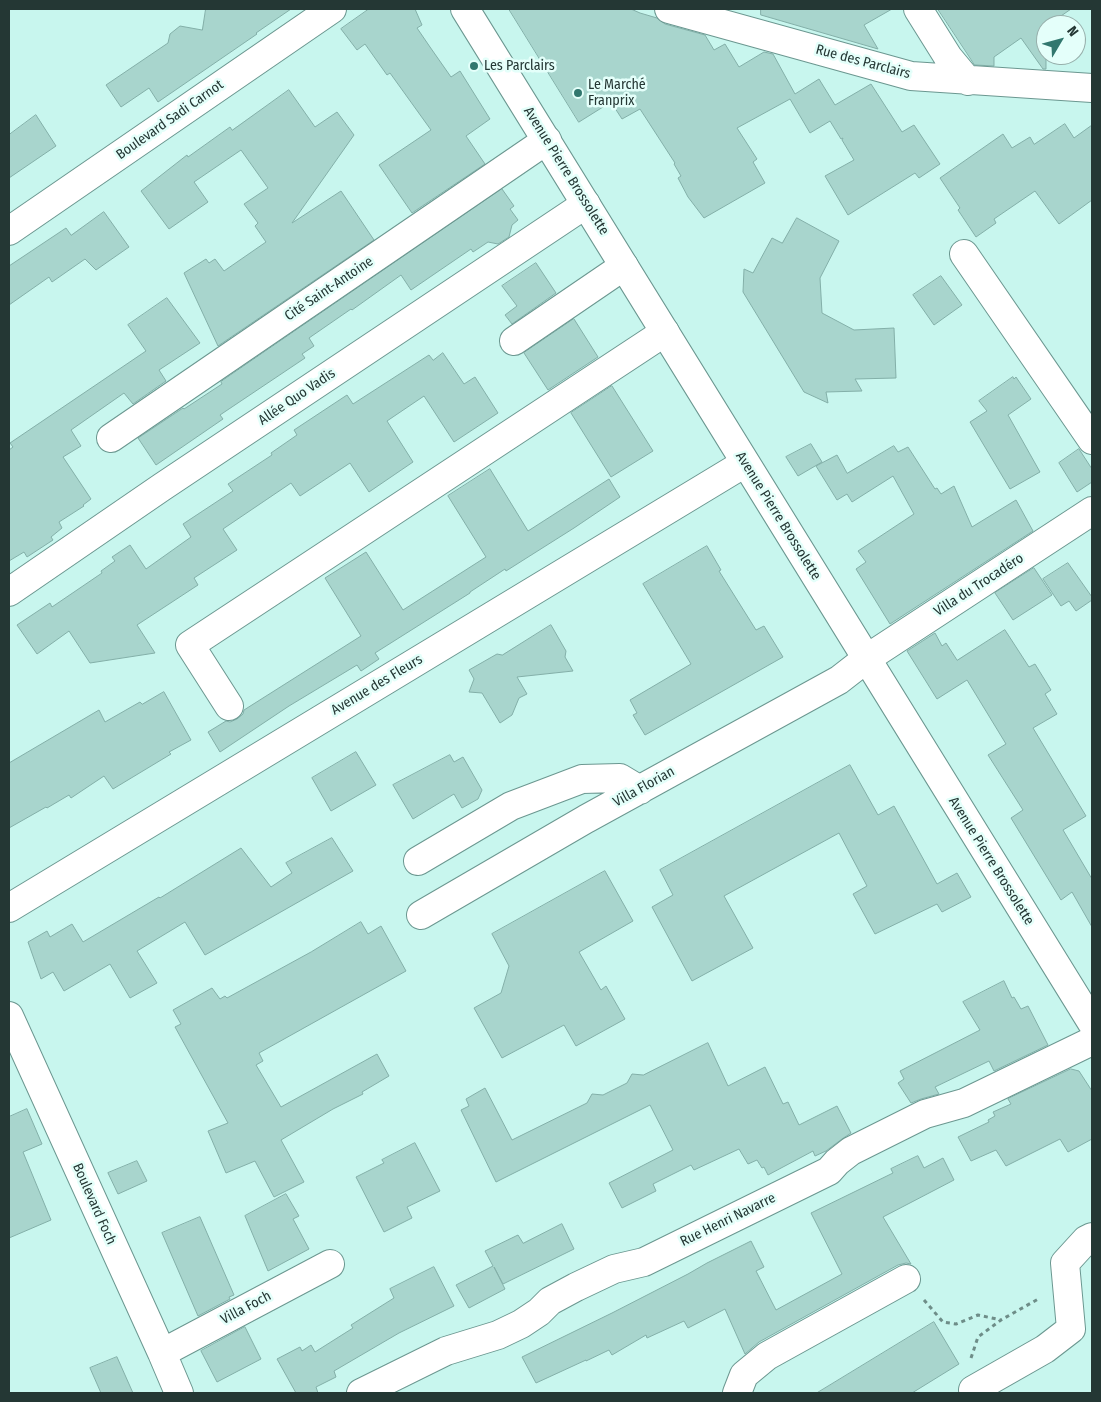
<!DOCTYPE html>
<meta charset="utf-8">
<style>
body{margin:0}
#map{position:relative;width:1101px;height:1402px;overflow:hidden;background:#c8f6ee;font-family:"Fira Sans Condensed",sans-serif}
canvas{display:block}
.frame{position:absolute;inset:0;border:10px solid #243734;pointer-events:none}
.north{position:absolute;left:1036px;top:15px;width:50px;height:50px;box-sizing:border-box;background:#e4fffa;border:1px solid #97afab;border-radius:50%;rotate:53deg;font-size:14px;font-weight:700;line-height:20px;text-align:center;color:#243734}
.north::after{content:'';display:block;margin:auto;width:18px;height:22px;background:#31776e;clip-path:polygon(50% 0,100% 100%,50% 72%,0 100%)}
</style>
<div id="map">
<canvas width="1101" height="1402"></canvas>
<div class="frame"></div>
<div class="north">N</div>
</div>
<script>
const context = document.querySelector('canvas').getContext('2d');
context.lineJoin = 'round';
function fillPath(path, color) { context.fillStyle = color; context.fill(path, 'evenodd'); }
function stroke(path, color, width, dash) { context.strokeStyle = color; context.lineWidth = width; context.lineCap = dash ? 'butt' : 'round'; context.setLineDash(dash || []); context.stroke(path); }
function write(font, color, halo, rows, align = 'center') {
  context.font = font + ' "Fira Sans Condensed",sans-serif'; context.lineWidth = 5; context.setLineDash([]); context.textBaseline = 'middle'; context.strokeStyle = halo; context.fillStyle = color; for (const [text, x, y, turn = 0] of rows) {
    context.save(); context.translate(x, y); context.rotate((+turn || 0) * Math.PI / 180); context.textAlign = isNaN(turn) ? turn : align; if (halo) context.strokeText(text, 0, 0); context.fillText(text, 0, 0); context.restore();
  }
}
const building = new Path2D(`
 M 206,9 L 291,9 L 256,33 L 257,34 L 158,102 L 149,88 L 121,107 L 106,85 L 168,43 L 170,34 L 180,26 L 202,30 Z
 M 369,9 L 415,9 L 422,25 L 417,28 L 430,47 L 451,77 L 460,71 L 490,119 L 466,136 L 485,164 L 412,213 L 379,165 L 431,130 L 390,73 L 387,75 L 365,44 L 357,50 L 341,29 Z
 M 509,9 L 631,9 L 640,13 L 657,18 L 665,24 L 705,35 L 714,50 L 725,44 L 739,67 L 764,52 L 773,54 L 795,94 L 819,79 L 835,105 L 871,84 L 902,132 L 914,125 L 940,164 L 919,178 L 915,173 L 848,215 L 825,176 L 854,160 L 842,140 L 843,138 L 841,139 L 830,121 L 810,133 L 790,99 L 737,128 L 757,159 L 753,162 L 765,183 L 704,218 L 688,197 L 678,178 L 681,176 L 674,164 L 675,163 L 640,109 L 622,119 L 611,102 L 579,122 Z
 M 761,9 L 892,9 L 864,25 L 878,49 L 761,15 Z
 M 938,9 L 1071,9 L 1048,25 L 1046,25 L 1046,69 L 1043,69 L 1021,38 L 994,57 L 994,66 L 975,65 Z
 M 289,90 L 315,127 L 337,112 L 354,135 L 292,223 L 341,191 L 374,240 L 218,346 L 184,273 L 206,259 L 209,263 L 215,259 L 224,271 L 266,242 L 255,226 L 258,223 L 244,204 L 268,188 L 241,150 L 194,182 L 208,202 L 169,229 L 141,191 L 187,155 L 188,157 L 230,127 L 232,130 Z
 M 36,115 L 56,146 L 9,178 L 9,135 Z
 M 1065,124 L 1074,138 L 1092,125 L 1092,200 L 1059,224 L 1035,191 L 994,219 L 996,223 L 976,237 L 958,210 L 960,208 L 940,178 L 1003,134 L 1012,148 L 1030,137 L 1034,144 Z
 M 502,189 L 514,206 L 510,209 L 518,220 L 512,225 L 509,237 L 498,244 L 488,242 L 473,252 L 471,249 L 411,290 L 401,275 L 352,310 L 351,309 L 309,338 L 314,346 L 302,354 L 305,358 L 220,415 L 223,419 L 156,465 L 138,438 L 183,408 L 184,409 L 222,384 L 221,382 Z
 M 104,212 L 129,247 L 96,270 L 85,259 L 52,282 L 49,277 L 9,305 L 9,266 L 66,228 L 71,235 Z
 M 797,218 L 839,241 L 820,278 L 822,313 L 854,330 L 894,328 L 896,378 L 855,379 L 862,391 L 826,392 L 828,403 L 804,392 L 743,292 L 744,269 L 753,273 L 772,238 L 782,243 Z
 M 536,263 L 556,293 L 512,324 L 505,315 L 517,306 L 502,286 Z
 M 941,276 L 962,305 L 934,325 L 913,295 Z
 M 167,298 L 200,343 L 159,370 L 166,381 L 133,404 L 124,393 L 71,430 L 81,446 L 63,457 L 91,499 L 83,505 L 84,506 L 59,522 L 62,528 L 51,537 L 53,540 L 27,557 L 24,552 L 9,561 L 9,450 L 13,447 L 10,443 L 146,351 L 128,325 Z
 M 574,319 L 598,357 L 548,390 L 524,353 Z
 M 443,353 L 464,384 L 475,377 L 498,413 L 454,442 L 424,396 L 387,421 L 413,462 L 369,492 L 350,463 L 300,496 L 291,483 L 223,529 L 237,550 L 194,578 L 198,585 L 137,625 L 155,653 L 90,663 L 69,631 L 37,654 L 17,625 L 50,603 L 52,607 L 102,573 L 101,571 L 115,561 L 112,557 L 130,545 L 146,569 L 191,537 L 183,524 L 233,491 L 228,484 L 272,455 L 271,453 L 297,435 L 294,430 L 347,395 L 353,404 L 429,355 L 433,360 Z
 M 1013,377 L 1014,379 L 1016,377 L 1031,399 L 1008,415 L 1040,472 L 1010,489 L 970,422 L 987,411 L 979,401 Z
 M 612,386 L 653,451 L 611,477 L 571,413 Z
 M 811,444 L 822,462 L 798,476 L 786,457 Z
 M 894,446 L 898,452 L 908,447 L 935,489 L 937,488 L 941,494 L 954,486 L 972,527 L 1016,500 L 1033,531 L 890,624 L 856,569 L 866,562 L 858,551 L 914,514 L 893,476 L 852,502 L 847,494 L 837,500 L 816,466 L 837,455 L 847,473 Z
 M 1079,449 L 1092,469 L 1092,482 L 1077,492 L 1059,463 Z
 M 490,469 L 528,531 L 609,479 L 620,497 L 574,528 L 506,571 L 505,569 L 470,592 L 470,593 L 375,653 L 379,659 L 361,671 L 357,665 L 289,706 L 220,752 L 208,732 L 226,721 L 230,722 L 237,719 L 243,714 L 244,710 L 361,636 L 325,578 L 366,552 L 403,610 L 486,557 L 448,496 Z
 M 707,546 L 721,570 L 719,571 L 756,630 L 764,626 L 783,657 L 645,735 L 633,715 L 637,713 L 630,700 L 691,664 L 643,584 Z
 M 1068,563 L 1092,597 L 1092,600 L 1076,611 L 1069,601 L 1061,606 L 1043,579 Z
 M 1034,568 L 1052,595 L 1013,620 L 995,593 Z
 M 551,625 L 566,651 L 565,657 L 573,671 L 517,677 L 527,694 L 519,698 L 512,715 L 500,723 L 482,693 L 469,692 L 474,679 L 469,670 L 497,654 L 502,655 Z
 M 1005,630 L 1029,667 L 1035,664 L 1051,690 L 1045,694 L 1057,714 L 1033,728 L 1086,816 L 1063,830 L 1092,879 L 1092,927 L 1072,892 L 1061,900 L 1011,818 L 1023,810 L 988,755 L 1006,744 L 967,680 L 937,699 L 907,651 L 935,633 L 942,646 L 946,643 L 957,660 Z
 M 164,692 L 191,740 L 169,752 L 171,754 L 113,789 L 104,776 L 71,798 L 69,795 L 47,808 L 46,807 L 9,828 L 9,763 L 99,710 L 105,722 L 140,702 L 142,704 Z
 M 356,752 L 376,785 L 331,811 L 312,778 Z
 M 450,755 L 454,762 L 463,757 L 482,790 L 478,799 L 462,808 L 454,794 L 413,819 L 393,785 Z
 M 850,765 L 878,815 L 894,806 L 937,884 L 957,873 L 971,897 L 942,912 L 937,904 L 875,934 L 853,894 L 867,886 L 839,833 L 724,896 L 753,948 L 692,981 L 652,907 L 673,895 L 660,870 Z
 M 332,838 L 353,871 L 205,955 L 185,922 L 137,951 L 157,983 L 130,998 L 110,964 L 64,991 L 53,972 L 41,979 L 28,942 L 47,931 L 50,937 L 72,924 L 83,942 L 159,897 L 160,898 L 241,848 L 271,887 L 292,873 L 286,863 Z
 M 605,871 L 633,921 L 579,952 L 601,990 L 606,986 L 625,1019 L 576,1046 L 564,1025 L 502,1058 L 474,1008 L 501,993 L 509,966 L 492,934 Z
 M 361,922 L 368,934 L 381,926 L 406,971 L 259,1053 L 263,1061 L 256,1065 L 281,1107 L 377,1054 L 389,1076 L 362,1092 L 363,1094 L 333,1109 L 281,1140 L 304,1182 L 274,1197 L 255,1161 L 226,1173 L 208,1131 L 228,1123 L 175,1027 L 181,1024 L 173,1010 L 212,988 L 220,999 L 225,996 L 227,998 L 311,952 Z
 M 1004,981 L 1012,998 L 1014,997 L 1021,1009 L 1028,1006 L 1048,1045 L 994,1071 L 989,1061 L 935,1087 L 939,1094 L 921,1099 L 911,1103 L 898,1083 L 904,1079 L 900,1071 L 980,1030 L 963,1002 Z
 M 708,1043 L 728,1086 L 765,1067 L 783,1104 L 788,1102 L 799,1125 L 837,1106 L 851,1133 L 842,1139 L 826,1151 L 815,1156 L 813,1151 L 768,1175 L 764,1167 L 762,1168 L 757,1160 L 748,1164 L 739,1149 L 694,1170 L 691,1165 L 653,1184 L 656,1191 L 622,1208 L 609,1183 L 673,1150 L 650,1105 L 496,1182 L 461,1110 L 469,1106 L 466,1099 L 485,1088 L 512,1140 L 587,1103 L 592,1094 L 603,1095 L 627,1083 L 632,1074 L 643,1075 Z
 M 1071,1069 L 1079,1071 L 1092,1091 L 1092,1139 L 1068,1152 L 1060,1139 L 1006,1166 L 996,1150 L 971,1161 L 958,1137 L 989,1122 L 988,1120 L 995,1116 L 993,1112 L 1011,1104 L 1008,1099 Z
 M 27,1109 L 42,1144 L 23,1152 L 51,1220 L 9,1238 L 9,1117 Z
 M 415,1143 L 440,1191 L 407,1207 L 412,1218 L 384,1232 L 356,1177 L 384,1163 L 382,1160 Z
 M 918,1156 L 924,1168 L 943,1158 L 954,1180 L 883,1217 L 911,1264 L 906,1263 L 898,1265 L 759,1342 L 745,1354 L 725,1309 L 688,1328 L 684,1321 L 647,1338 L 646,1335 L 612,1355 L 609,1350 L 586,1361 L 586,1360 L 536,1383 L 522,1357 L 612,1313 L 688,1274 L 707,1263 L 751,1241 L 764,1267 L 756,1271 L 776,1310 L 842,1274 L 811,1213 L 893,1173 L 891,1169 Z
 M 137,1161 L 147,1181 L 118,1194 L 108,1173 Z
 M 286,1194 L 299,1216 L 293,1219 L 309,1249 L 268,1271 L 245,1216 Z
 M 200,1217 L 234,1295 L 229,1297 L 230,1299 L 198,1316 L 162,1233 Z
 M 562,1224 L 574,1249 L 503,1284 L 494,1267 L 505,1289 L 469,1308 L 456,1285 L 493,1266 L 485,1251 L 518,1235 L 523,1243 Z
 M 434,1267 L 454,1306 L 399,1333 L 334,1371 L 336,1377 L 316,1387 L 318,1393 L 296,1393 L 277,1359 L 300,1347 L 302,1351 L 311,1345 L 315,1352 L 353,1328 L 351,1325 L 394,1298 L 390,1289 Z
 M 934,1322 L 959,1364 L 912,1393 L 817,1393 Z
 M 245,1327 L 261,1359 L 217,1382 L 201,1351 Z
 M 117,1357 L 133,1393 L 101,1393 L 90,1368 Z`);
const path = new Path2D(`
 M 924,1300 L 943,1322 L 956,1324 L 978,1315 L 1001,1320
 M 971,1358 L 978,1337 L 1001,1320 L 1040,1298`);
const minor = new Path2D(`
 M 669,9 L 911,76 L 1092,88
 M 918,9 L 948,57 L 968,81
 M 9,231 L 332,9
 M 964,254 L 1092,440
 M 514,341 L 624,266
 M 111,438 L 547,140
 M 9,592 L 162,487 L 586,204
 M 229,706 L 190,645 L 665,332
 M 418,861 L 511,806 L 582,779 L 620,778 L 640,790
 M 9,908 L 745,463
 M 421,915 L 586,819 L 839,680 L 866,659 L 1092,511
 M 9,1016 L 162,1353 L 179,1393
 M 162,1353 L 330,1264
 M 973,1390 L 1045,1349 L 1071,1329 L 1065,1263 L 1086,1240 L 1092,1237
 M 361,1393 L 446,1351 L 498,1335 L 521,1324 L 539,1312 L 550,1301 L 576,1287 L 614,1269 L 644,1262 L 829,1171 L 837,1162 L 851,1151 L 925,1114 L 964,1103 L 1092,1041
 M 737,1393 L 744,1375 L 767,1356 L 906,1279`);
const major = new Path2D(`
 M 465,9 L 1092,1023`);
const markers = [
 [474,66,5,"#31776e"],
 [578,93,5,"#31776e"]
];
const streetNames = [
 ["Rue des Parclairs",863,62,15],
 ["Boulevard Sadi Carnot",170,120,-35],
 ["Avenue Pierre Brossolette",566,171,58],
 ["Cité Saint-Antoine",329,289,-34],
 ["Allée Quo Vadis",297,397,-34],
 ["Avenue Pierre Brossolette",778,516,58],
 ["Villa du Trocadéro",979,585,-33],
 ["Avenue des Fleurs",377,685,-31],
 ["Villa Florian",644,787,-29],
 ["Avenue Pierre Brossolette",991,861,58],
 ["Boulevard Foch",94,1204,66],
 ["Rue Henri Navarre",728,1220,-26],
 ["Villa Foch",246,1308,-28]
];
const poiNames = [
 ["Les Parclairs",484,66],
 ["Le Marché",588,85],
 ["Franprix",588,101]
];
fillPath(building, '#a8d5cd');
stroke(building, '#83afa8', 1);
stroke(minor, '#6b9790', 30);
stroke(major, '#6b9790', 30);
stroke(path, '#6e8d88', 3, [4, 4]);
stroke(minor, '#fff', 28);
stroke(major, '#fff', 28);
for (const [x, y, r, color] of markers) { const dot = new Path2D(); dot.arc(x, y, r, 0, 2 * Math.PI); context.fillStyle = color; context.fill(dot); stroke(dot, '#e4fffa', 2); }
write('14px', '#243734', '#e4fffa', streetNames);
write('14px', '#243734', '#e4fffa', poiNames, 'left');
</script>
